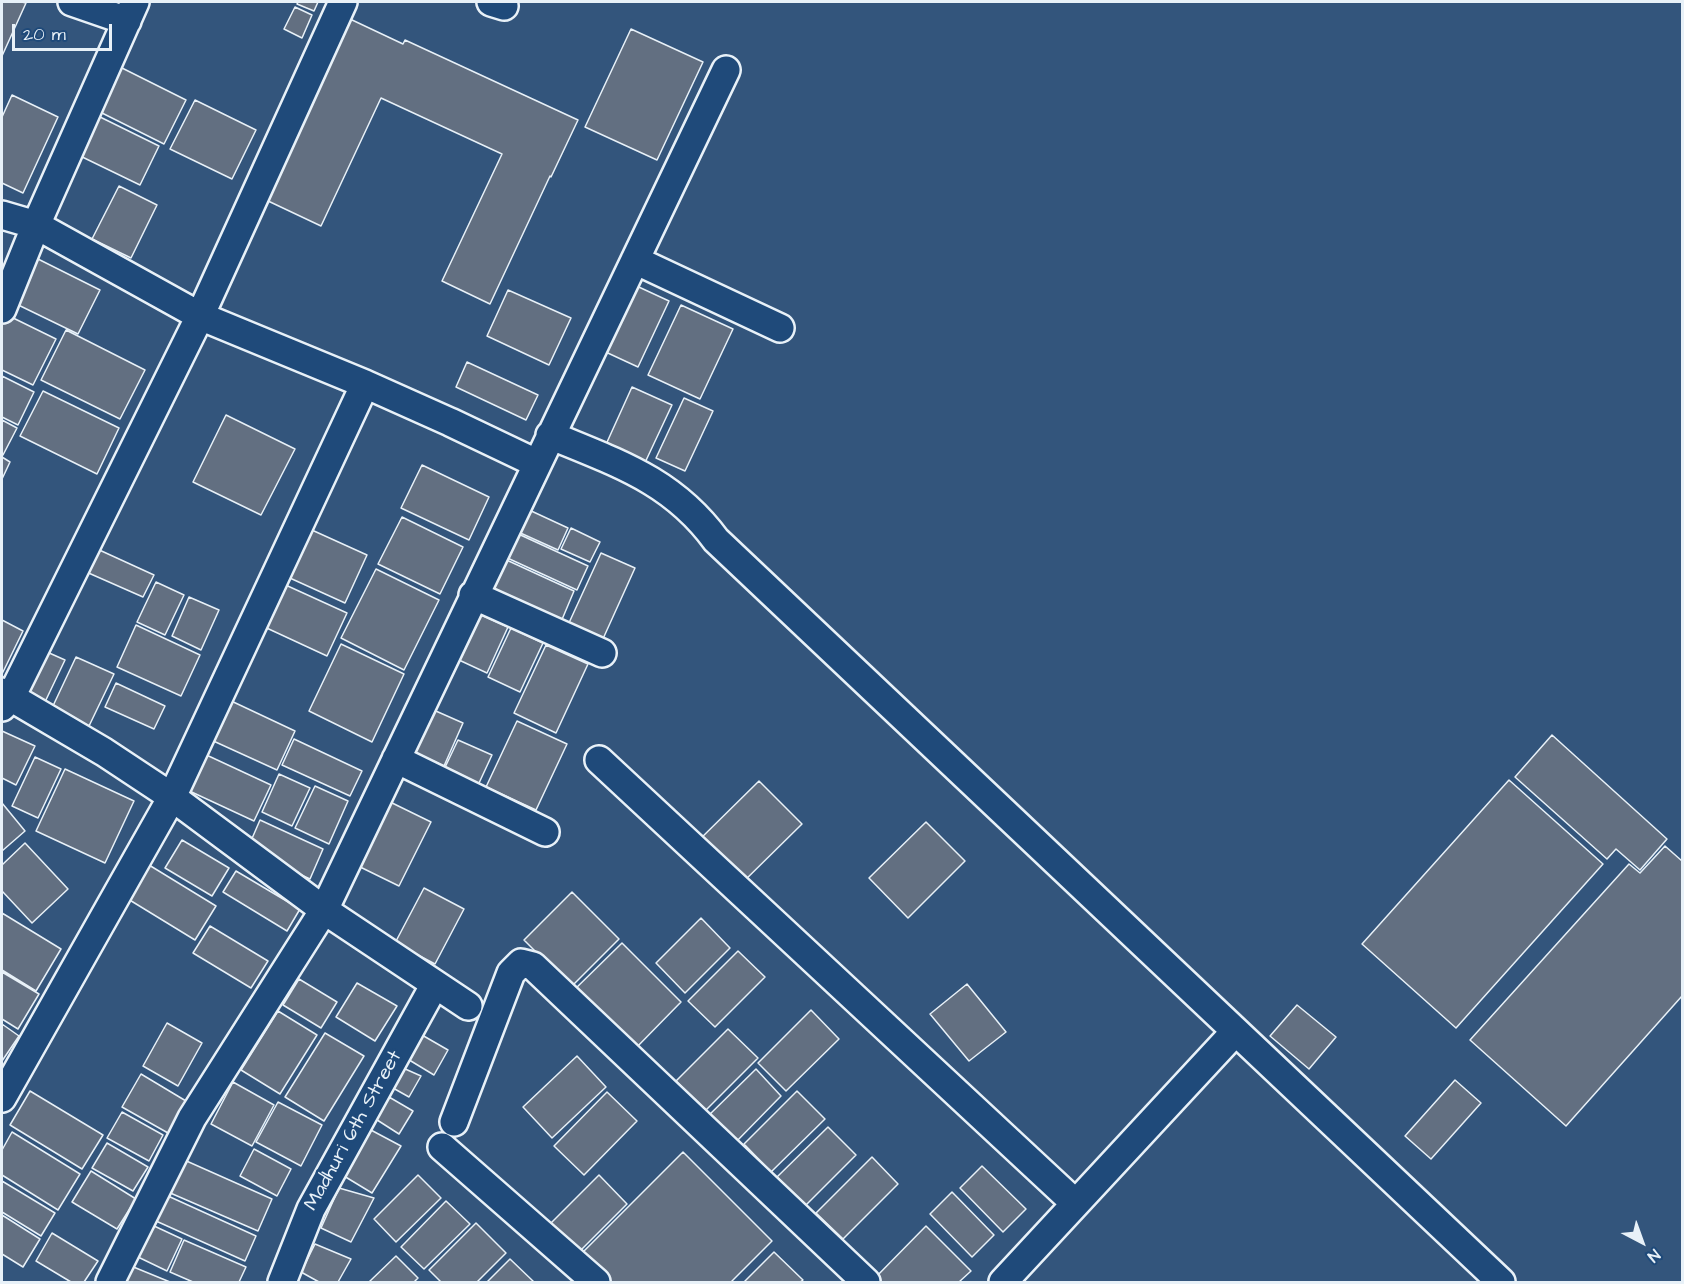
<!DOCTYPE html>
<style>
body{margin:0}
#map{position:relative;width:1684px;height:1284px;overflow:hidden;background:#33557c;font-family:"Architects Daughter",sans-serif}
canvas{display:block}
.frame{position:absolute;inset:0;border:3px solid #e8f1f8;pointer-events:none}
.north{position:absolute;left:1612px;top:1212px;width:60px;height:60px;-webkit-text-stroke:4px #1f4a7a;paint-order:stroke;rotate:139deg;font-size:16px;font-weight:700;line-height:24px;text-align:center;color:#e8f1f8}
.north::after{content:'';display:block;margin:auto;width:21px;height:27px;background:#e8f1f8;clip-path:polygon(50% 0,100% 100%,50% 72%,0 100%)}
.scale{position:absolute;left:12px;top:24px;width:100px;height:27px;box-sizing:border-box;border:3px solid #e8f1f8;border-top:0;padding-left:8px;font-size:18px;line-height:21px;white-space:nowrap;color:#e8f1f8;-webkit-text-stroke:4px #1f4a7a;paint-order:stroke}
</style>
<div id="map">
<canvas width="1684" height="1284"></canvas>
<div class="frame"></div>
<div class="north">N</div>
<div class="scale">20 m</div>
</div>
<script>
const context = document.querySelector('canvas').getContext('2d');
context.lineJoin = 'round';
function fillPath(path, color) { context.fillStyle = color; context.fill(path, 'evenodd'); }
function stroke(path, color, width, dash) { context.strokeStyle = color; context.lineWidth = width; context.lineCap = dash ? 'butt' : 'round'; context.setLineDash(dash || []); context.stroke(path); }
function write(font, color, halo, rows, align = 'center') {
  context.font = font + ' "Architects Daughter",sans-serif'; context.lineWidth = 5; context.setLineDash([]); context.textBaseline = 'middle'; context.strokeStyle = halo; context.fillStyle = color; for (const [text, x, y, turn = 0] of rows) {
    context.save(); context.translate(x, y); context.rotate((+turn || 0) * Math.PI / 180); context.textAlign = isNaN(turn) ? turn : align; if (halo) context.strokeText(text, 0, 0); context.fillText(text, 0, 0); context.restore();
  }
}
const building = new Path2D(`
 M 2,2 L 22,2 L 26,3 L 2,56 Z
 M 298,2 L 318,2 L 314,11 L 297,4 Z
 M 295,7 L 312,15 L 302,38 L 284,29 Z
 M 350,19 L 403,44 L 405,40 L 578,120 L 551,177 L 550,176 L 490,304 L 442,281 L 502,154 L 381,98 L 321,226 L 266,200 Z
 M 631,29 L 703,62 L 657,160 L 585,127 Z
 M 120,67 L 186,100 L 164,144 L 98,111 Z
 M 12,95 L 58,117 L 23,193 L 2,183 L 2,117 Z
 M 195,100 L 256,130 L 232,179 L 170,149 Z
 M 94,114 L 159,146 L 140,185 L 74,153 Z
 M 119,186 L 157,205 L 131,258 L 92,239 Z
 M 30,255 L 100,290 L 78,334 L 8,300 Z
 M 628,282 L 669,301 L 638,367 L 597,348 Z
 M 508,290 L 571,318 L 549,365 L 487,336 Z
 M 681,305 L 733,329 L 700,399 L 648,375 Z
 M 5,314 L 56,339 L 33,385 L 2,370 L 2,321 Z
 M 66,330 L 145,370 L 120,419 L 41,380 Z
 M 467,362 L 538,395 L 526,420 L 456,387 Z
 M 2,376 L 34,392 L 18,425 L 2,417 Z
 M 632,387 L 672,405 L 642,469 L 603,451 Z
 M 43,391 L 119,428 L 97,474 L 20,436 Z
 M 684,398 L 713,411 L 685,471 L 656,458 Z
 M 226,415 L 295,449 L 261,515 L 193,482 Z
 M 2,420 L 17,428 L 3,455 L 2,454 Z
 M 2,457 L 10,462 L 2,479 Z
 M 422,465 L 489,497 L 469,540 L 401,508 Z
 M 527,509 L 568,528 L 558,550 L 516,531 Z
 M 402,517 L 463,547 L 440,594 L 378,564 Z
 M 303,526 L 367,555 L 345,603 L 281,574 Z
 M 571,528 L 600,542 L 590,562 L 561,549 Z
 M 514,532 L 588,566 L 577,590 L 503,556 Z
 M 95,548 L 154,575 L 143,597 L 84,571 Z
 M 601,553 L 635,568 L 602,641 L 568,625 Z
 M 500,557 L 574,591 L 558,629 L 485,592 Z
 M 376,569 L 439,600 L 404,670 L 341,638 Z
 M 156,582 L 184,595 L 165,635 L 137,622 Z
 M 279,582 L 347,613 L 327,656 L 258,624 Z
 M 189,597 L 219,610 L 201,650 L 172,636 Z
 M 468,609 L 508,627 L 487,673 L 446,654 Z
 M 2,620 L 23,631 L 2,674 Z
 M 136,625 L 200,655 L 181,696 L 117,667 Z
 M 511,628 L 543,643 L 520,692 L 488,677 Z
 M 341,644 L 404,674 L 372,742 L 309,711 Z
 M 546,645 L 588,664 L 556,733 L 514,713 Z
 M 38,648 L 65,660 L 44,704 L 18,692 Z
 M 76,657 L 114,674 L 89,726 L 52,708 Z
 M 116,683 L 165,706 L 154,729 L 105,707 Z
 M 227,699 L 295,731 L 277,770 L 209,739 Z
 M 429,708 L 463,723 L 444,766 L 409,750 Z
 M 517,721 L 567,744 L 536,810 L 486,787 Z
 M 2,731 L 35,746 L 16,785 L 2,778 Z
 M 1552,735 L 1667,839 L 1640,870 L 1616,849 L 1607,859 L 1515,777 Z
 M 294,739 L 362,771 L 350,796 L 282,765 Z
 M 458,740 L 492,755 L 473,796 L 439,780 Z
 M 200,752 L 271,785 L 254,821 L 183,788 Z
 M 35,757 L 61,769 L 38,818 L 12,806 Z
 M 65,769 L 134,801 L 105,863 L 36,831 Z
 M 279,774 L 310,788 L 292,826 L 262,812 Z
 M 1509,780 L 1603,864 L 1456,1028 L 1362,944 Z
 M 759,781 L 802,824 L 737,888 L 694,845 Z
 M 315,786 L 348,801 L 329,844 L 295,828 Z
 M 384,799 L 431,822 L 399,886 L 352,863 Z
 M 2,803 L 25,831 L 2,851 Z
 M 260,820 L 323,849 L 310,879 L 247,850 Z
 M 926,822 L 965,861 L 908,918 L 869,878 Z
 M 182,840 L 229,868 L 212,896 L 165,868 Z
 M 25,843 L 68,889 L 32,923 L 2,891 L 2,865 Z
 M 1665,846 L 1682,861 L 1682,996 L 1566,1126 L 1470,1040 L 1629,864 L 1640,873 Z
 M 149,865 L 216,906 L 195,940 L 128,899 Z
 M 236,871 L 300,909 L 287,931 L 223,892 Z
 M 424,888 L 464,909 L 435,964 L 395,943 Z
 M 572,892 L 619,939 L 571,987 L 524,940 Z
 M 2,913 L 61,949 L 36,991 L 2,970 Z
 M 701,918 L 730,948 L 685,993 L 656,963 Z
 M 210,926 L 268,961 L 251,988 L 193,953 Z
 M 622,943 L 681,1002 L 632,1052 L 572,992 Z
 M 738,951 L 765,977 L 715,1027 L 688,1001 Z
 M 2,972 L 39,994 L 18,1029 L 2,1019 Z
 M 299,979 L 337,1002 L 321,1028 L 283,1005 Z
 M 357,983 L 397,1006 L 375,1041 L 336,1017 Z
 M 967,984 L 1006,1032 L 969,1061 L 930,1014 Z
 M 1297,1005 L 1336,1037 L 1309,1069 L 1270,1036 Z
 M 811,1010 L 839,1039 L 786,1091 L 758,1063 Z
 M 278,1011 L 317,1035 L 280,1094 L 241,1070 Z
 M 167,1023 L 202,1043 L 178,1086 L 143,1066 Z
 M 2,1024 L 19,1036 L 2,1061 Z
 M 728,1029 L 758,1058 L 706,1110 L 676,1081 Z
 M 415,1031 L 448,1050 L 434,1075 L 401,1055 Z
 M 325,1033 L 364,1056 L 324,1121 L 285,1097 Z
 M 577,1056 L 606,1087 L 552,1138 L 523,1107 Z
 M 403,1068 L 421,1076 L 409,1097 L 393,1088 Z
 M 756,1069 L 781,1096 L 733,1145 L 706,1118 Z
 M 141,1074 L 186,1101 L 168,1133 L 122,1107 Z
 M 1455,1080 L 1481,1103 L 1431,1159 L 1405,1136 Z
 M 233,1082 L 274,1105 L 252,1146 L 211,1124 Z
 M 30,1091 L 103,1135 L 82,1169 L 10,1125 Z
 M 797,1091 L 825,1119 L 771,1172 L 744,1144 Z
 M 607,1092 L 637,1121 L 584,1175 L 554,1146 Z
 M 389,1097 L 413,1111 L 399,1134 L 374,1118 Z
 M 278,1102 L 322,1125 L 301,1166 L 256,1142 Z
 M 122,1112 L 163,1135 L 149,1161 L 107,1138 Z
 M 828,1127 L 856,1155 L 806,1205 L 777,1177 Z
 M 369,1129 L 401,1146 L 372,1193 L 339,1173 Z
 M 12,1132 L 80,1174 L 58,1210 L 2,1175 L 2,1150 Z
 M 107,1143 L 148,1167 L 133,1191 L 92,1168 Z
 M 254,1149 L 291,1169 L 277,1196 L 240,1176 Z
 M 683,1152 L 772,1241 L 731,1282 L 609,1282 L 581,1254 Z
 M 872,1157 L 898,1184 L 843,1239 L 816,1213 Z
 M 182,1159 L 272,1199 L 258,1231 L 168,1192 Z
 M 982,1166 L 1026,1209 L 1003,1232 L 960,1188 Z
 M 91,1171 L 136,1199 L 117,1229 L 72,1202 Z
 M 418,1175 L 441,1198 L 396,1242 L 374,1219 Z
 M 599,1175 L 627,1204 L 579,1252 L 551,1223 Z
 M 2,1181 L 55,1213 L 41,1236 L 2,1212 Z
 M 339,1188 L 374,1198 L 351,1242 L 321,1228 Z
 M 952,1192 L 994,1235 L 972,1257 L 930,1214 Z
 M 168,1196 L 256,1236 L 245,1261 L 156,1221 Z
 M 446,1201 L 470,1224 L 424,1269 L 401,1247 Z
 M 2,1215 L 40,1239 L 23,1267 L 2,1254 Z
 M 476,1223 L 506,1253 L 477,1282 L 441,1282 L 429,1270 Z
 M 152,1225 L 182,1239 L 167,1271 L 138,1257 Z
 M 926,1226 L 971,1271 L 959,1282 L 871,1282 Z
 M 52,1233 L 98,1261 L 84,1282 L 71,1282 L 36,1261 Z
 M 184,1240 L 246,1267 L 239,1282 L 193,1282 L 170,1272 Z
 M 315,1244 L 351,1259 L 338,1282 L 319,1282 L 301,1272 Z
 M 774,1252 L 803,1280 L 800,1282 L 744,1282 Z
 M 396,1256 L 418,1278 L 414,1282 L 369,1282 Z
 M 510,1259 L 534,1282 L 487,1282 Z
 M 131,1266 L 170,1282 L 124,1282 Z`);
const minor = new Path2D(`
 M 72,2 L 127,21
 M 491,2 L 504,6
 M 2,215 L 36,225 L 200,316 L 365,384 L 172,797 L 2,1098
 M 635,260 L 780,328
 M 2,309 L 36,225 L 135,2
 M 365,384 L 450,422 L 536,463
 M 550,435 C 617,463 672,480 716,540 L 1501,1282
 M 473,595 L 602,653
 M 2,692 L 104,752 L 172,797 L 324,910 L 468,1006
 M 2,707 L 11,697 L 200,316 L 343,2
 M 396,759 L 545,832
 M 599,760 L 1075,1203
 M 454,1122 L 511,973 L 521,963 L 533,966 L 866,1282
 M 442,1147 L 596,1282
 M 110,1282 L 192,1118 L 324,910 L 726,70
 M 282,1282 L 311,1209 L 435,984
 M 1003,1282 L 1235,1032`);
const streetNames = [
 ["Madhuri 6th Street",354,1131,-61]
];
fillPath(building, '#626f81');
stroke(building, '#e8f1f8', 1.5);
stroke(minor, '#e8f1f8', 32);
stroke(minor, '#1f4a7a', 27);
write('20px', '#e8f1f8', '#1f4a7a', streetNames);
</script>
